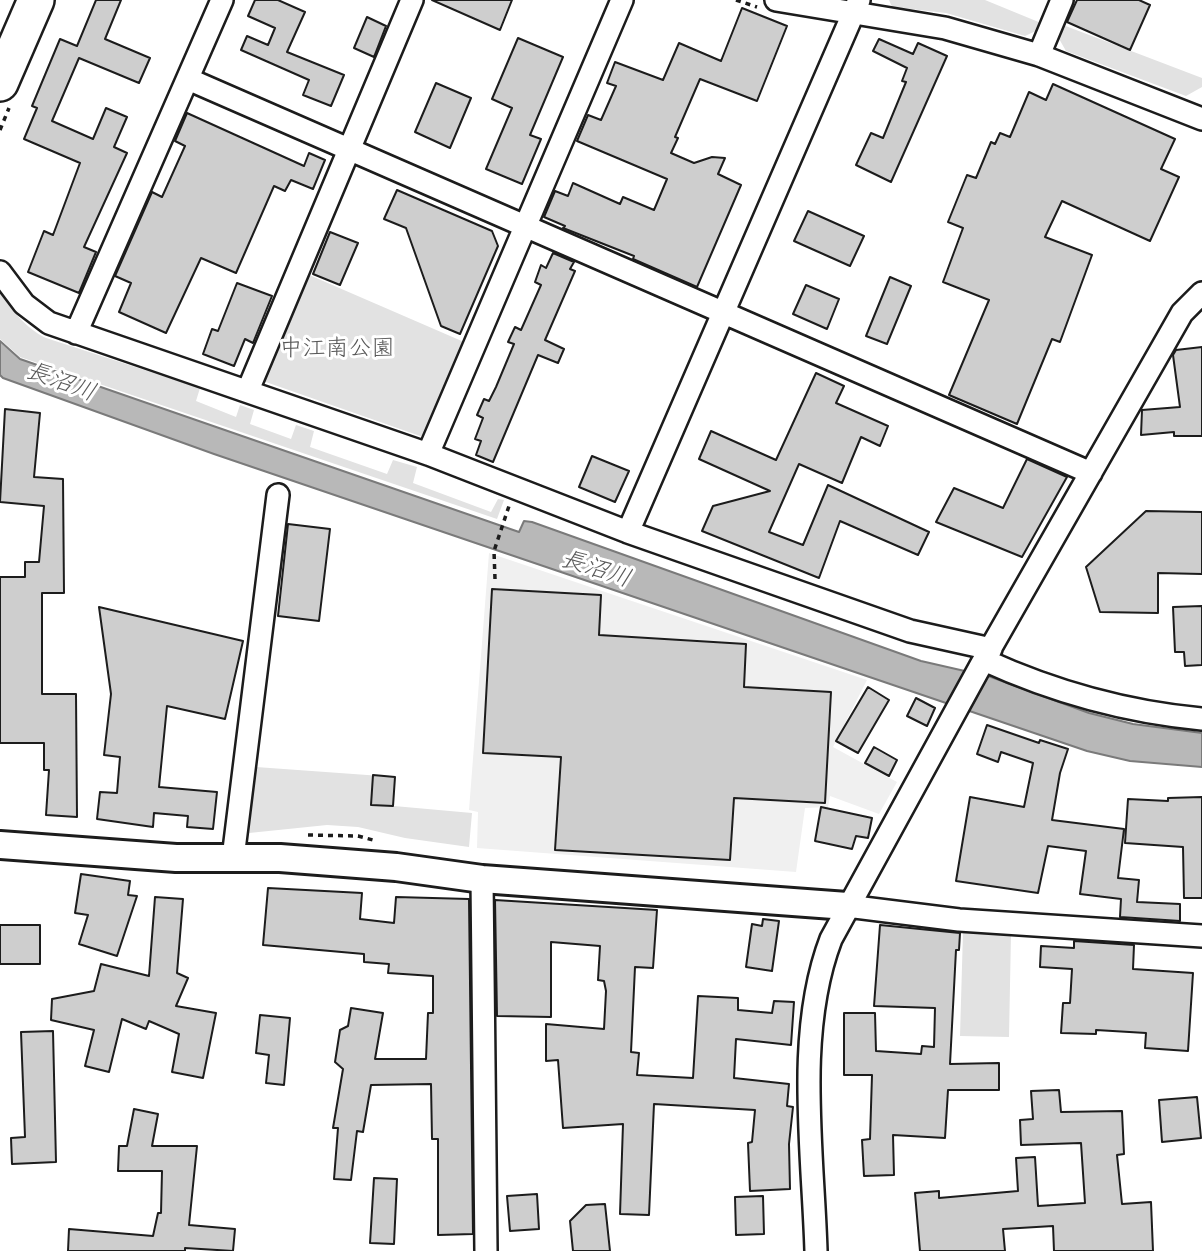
<!DOCTYPE html>
<html>
<head>
<meta charset="utf-8">
<style>
  body { margin:0 }
  canvas { display:block; background:#fff }
</style>
</head>
<body>
<canvas width="1202" height="1251"></canvas>
<script>
const c = document.querySelector('canvas').getContext('2d');
c.lineJoin = 'round';
function fillPath(path, color) { c.fillStyle = color; c.fill(path, 'evenodd'); }
function strokePath(path, color, width, dash) { c.strokeStyle = color; c.lineWidth = width; c.lineCap = dash ? 'butt' : 'round'; c.setLineDash(dash || []); c.stroke(path); }
function label(font, color, halo, rows, align = 'center') {
  c.font = font + ' Delius,"Klee One",sans-serif'; c.lineWidth = 6; c.setLineDash([]); c.textBaseline = 'middle'; c.strokeStyle = halo; c.fillStyle = color; for (const [text, x, y, turn = 0] of rows) {
    c.save(); c.translate(x, y); c.rotate((+turn || 0) * Math.PI / 180); c.textAlign = isNaN(turn) ? turn : align; if (halo) c.strokeText(text, 0, 0); c.fillText(text, 0, 0); c.restore();
  }
}
fillPath(new Path2D(`
  M489,553L867,680L833,747L897,782L879,814L830,796L828,807L805,808L796,872L477,848L478,812L469,810Z`), '#f0f0f0');
fillPath(new Path2D(`
  M889,0H985L1041,23L1038,30L1025,36L946,13L892,7Z
  M1063,25L1202,78V87L1186,96L1066,51L1058,37Z
  M307,274L464,342L423,437L263,381Z
  M0,292C13,311 24,327 46,338L200,388L196,401L236,417L240,405L254,410L250,424L291,439L296,425L314,431L310,447L387,474L393,460L417,467L413,483L491,512L498,499L504,500L497,519L20,357L0,339Z
  M256,767L395,777L394,806L472,813L469,847L405,838L358,827L327,825L249,833Z
  M963,932L1011,933L1009,1037L960,1036Z`), '#e2e2e2');
const water = new Path2D(`
  M0,341L20,359L519,532L524,521L532,522L921,661L991,677L1089,713L1133,724L1202,733V767L1130,761L1087,751L214,454L3,378L0,375Z`);
fillPath(water, '#b8b8b8');
strokePath(water, '#7a7a7a', 2);
const building = new Path2D(`
  M96,0H121L105,39L150,58L139,83L79,58L52,121L93,139L106,108L127,117L114,147L127,153L84,247L96,252L79,293L28,272L44,231L53,235L80,163L24,139L37,108L32,106L60,39L77,46Z
  M255,0H278L305,12L287,52L344,75L331,106L303,95L309,80L241,50L247,36L268,45L275,28L248,16Z
  M432,0H512L500,30Z
  M1077,0H1139L1150,5L1130,50L1067,22Z
  M742,8L787,26L757,101L700,79L675,137L678,138L671,153L694,163L712,157L725,158L718,174L741,185L697,287L633,259L634,256L563,228L565,226L544,217L555,191L568,196L573,183L620,204L623,197L654,210L667,179L577,141L588,115L601,120L616,86L607,83L615,62L663,80L679,43L721,61Z
  M367,17L386,26L374,57L354,48Z
  M518,38L563,57L530,135L541,139L522,184L486,169L512,108L492,99Z
  M879,39L913,54L918,43L947,56L891,182L856,165L871,133L883,138L906,82L902,81L907,68L873,51Z
  M436,83L471,98L450,148L415,132Z
  M1053,84L1175,139L1161,169L1179,177L1150,241L1062,201L1045,237L1092,255L1060,342L1052,339L1017,424L949,395L989,300L943,282L963,228L948,222L967,175L976,178L991,142L995,144L1000,133L1010,137L1029,92L1046,100Z
  M187,113L304,166L309,153L325,160L313,189L291,180L285,191L274,186L236,273L201,258L166,333L119,312L131,283L115,276L152,192L162,197L185,146L175,141Z
  M397,190L492,231L498,246L460,334L441,326L406,228L384,219Z
  M808,211L864,236L850,266L794,241Z
  M330,232L358,243L340,285L313,274Z
  M553,253L574,262L570,269L575,271L545,340L564,349L558,363L538,355L493,462L476,455L481,441L475,439L483,418L477,415L484,399L489,401L496,387L514,344L508,342L515,327L521,330L541,285L535,282L541,265L546,268Z
  M890,277L911,286L887,344L866,336Z
  M237,283L272,296L253,343L245,339L234,366L203,354L212,329L218,331Z
  M806,285L839,299L827,329L793,314Z
  M1202,347V436H1174V432L1141,435L1142,410L1180,407L1173,355L1176,350Z
  M816,373L844,386L836,403L888,426L880,446L861,437L842,483L799,464L769,532L803,545L828,485L929,532L918,555L840,521L819,578L702,531L713,506L770,491L699,459L711,431L776,460Z
  M5,409L40,413L34,477L63,479L64,593H42V694H76L77,817L46,815L49,770H44V743H0V577H25V562H39L44,506L0,502Z
  M592,456L629,471L615,502L579,487Z
  M1027,459L1067,477L1022,557L936,522L954,488L1003,508Z
  M1146,511L1202,512V574L1158,573V613L1100,612L1086,567Z
  M288,524L330,529L319,621L278,616Z
  M492,589L601,595L599,635L746,644L744,687L831,692L825,803L734,798L730,860L555,850L561,757L483,753Z
  M1202,606V665L1185,666L1184,652H1175L1173,607Z
  M99,607L243,641L225,719L167,706L159,787L217,792L213,829L187,827L188,816L154,813L153,827L97,819L100,792L117,793L120,757L104,755L111,694Z
  M868,687L889,700L858,753L836,741Z
  M916,698L935,708L927,726L907,716Z
  M987,725L1039,743L1040,740L1068,749L1060,773L1052,820L1124,829L1118,878L1139,880L1137,902L1180,904V921L1120,917L1121,899L1080,894L1086,851L1048,846L1038,893L956,881L970,797L1024,807L1033,763L1001,752L998,762L977,754Z
  M874,747L897,760L889,776L865,763Z
  M373,775L395,777L393,806L371,805Z
  M1202,797V898H1184L1183,847L1125,843L1128,799L1168,801V798Z
  M821,807L872,818L868,838L856,836L852,849L815,841Z
  M81,874L130,881L128,895L137,896L117,956L79,944L88,915L75,913Z
  M268,888L362,893L360,919L394,923L396,897L469,899L473,1234L438,1235V1139H432L431,1084L371,1085L363,1132L357,1131L351,1180L334,1179L338,1128H333L343,1069L335,1062L340,1030L348,1026L351,1008L383,1013L375,1059H426L428,1013H433V976L388,973L389,964L364,962V954L263,945Z
  M155,897L183,899L177,973L188,978L176,1006L216,1013L203,1078L172,1072L179,1034L149,1021L146,1029L122,1019L109,1072L85,1066L94,1030L51,1020L52,999L94,991L101,964L149,976Z
  M495,900L657,910L653,968L635,967L631,1052L639,1053L637,1075L693,1078L698,996L738,998V1010L772,1013L774,1001L794,1002L791,1045L736,1039L734,1078L789,1084L787,1106L793,1107L789,1144L790,1189L750,1191L748,1143L752,1142L755,1110L654,1104L649,1215L620,1214L623,1124L563,1128L558,1060L546,1061V1024L604,1029L606,991L604,981L598,980L600,946L551,942V1017L497,1016Z
  M763,919L779,921L772,971L746,967L752,924L762,926Z
  M0,925H40V964H0Z
  M880,925L960,933L959,950H956L950,1064L999,1063V1090H948L945,1138L893,1135L894,1175L864,1176L862,1140L870,1139L872,1075H844V1013H875L876,1051L921,1054L922,1046L934,1047L935,1008L874,1006Z
  M1074,941L1134,945L1133,969L1193,973L1188,1051L1145,1048L1146,1033L1096,1030V1034L1061,1033L1063,1003H1070L1072,969L1040,967L1041,946L1074,948Z
  M260,1015L290,1018L284,1085L266,1083L269,1055L256,1053Z
  M53,1031L56,1162L12,1164L11,1138L25,1137L21,1032Z
  M1059,1090L1061,1112L1122,1111L1124,1154L1117,1155L1122,1204L1151,1202L1153,1251H1054L1053,1226L1003,1229L1005,1251H920L915,1193L939,1191V1198L1018,1191L1016,1158L1035,1157L1038,1206L1085,1203L1081,1143L1021,1145L1020,1120L1033,1119L1031,1091Z
  M1197,1097L1201,1138L1162,1142L1159,1100Z
  M134,1109L158,1114L152,1146H197L189,1225L235,1229L233,1251L185,1248V1251H68L69,1229L153,1236L158,1213H161L162,1171H118L119,1146H127Z
  M374,1178L397,1179L394,1244L370,1243Z
  M537,1194L539,1229L510,1231L507,1196Z
  M763,1196L764,1234L736,1235L735,1197Z
  M605,1204L610,1251H573L570,1221L586,1205Z`);
fillPath(building, '#cecece');
strokePath(building, '#1c1c1c', 2);
const minor = new Path2D(`
  M776,0L945,28L1039,55L1202,119
  M1039,55L1062,0
  M188,79L1091,473
  M0,272L24,304L49,323L428,454L628,532L910,631L991,649
  M76,333L222,0
  M248,390L412,0
  M428,454L622,0
  M628,532L859,0
  M984,660C1054,692 1126,712 1202,719
  M233,858L278,495
  M482,879L486,1251
  M847,906L959,920L1202,936
  M816,1251C813,1151 795,1033 831,939L981,665L1182,313L1202,293`);
const tertiary = new Path2D(`
  M0,845L176,858H280L396,867L482,879L847,906`);
const primary = new Path2D(`
  M0,83L36,0`);
strokePath(minor, '#1c1c1c', 26);
strokePath(tertiary, '#1c1c1c', 32);
strokePath(primary, '#1c1c1c', 40);
strokePath(new Path2D(`
  M736,0L757,7
  M0,130L9,108
  M495,579L494,551L509,506
  M308,835L358,836L373,840`), '#1c1c1c', 3.5, [5, 5]);
strokePath(minor, '#fff', 21);
strokePath(tertiary, '#fff', 26);
strokePath(primary, '#fff', 35);
label('23px', '#575757', '#fff', [
  ["中江南公園",337,348]
]);
label('italic 24px', '#5a5a5a', '#fff', [
  ["長沼川",61,382,20],
  ["長沼川",596,569,18]
]);
</script>
</body>
</html>
